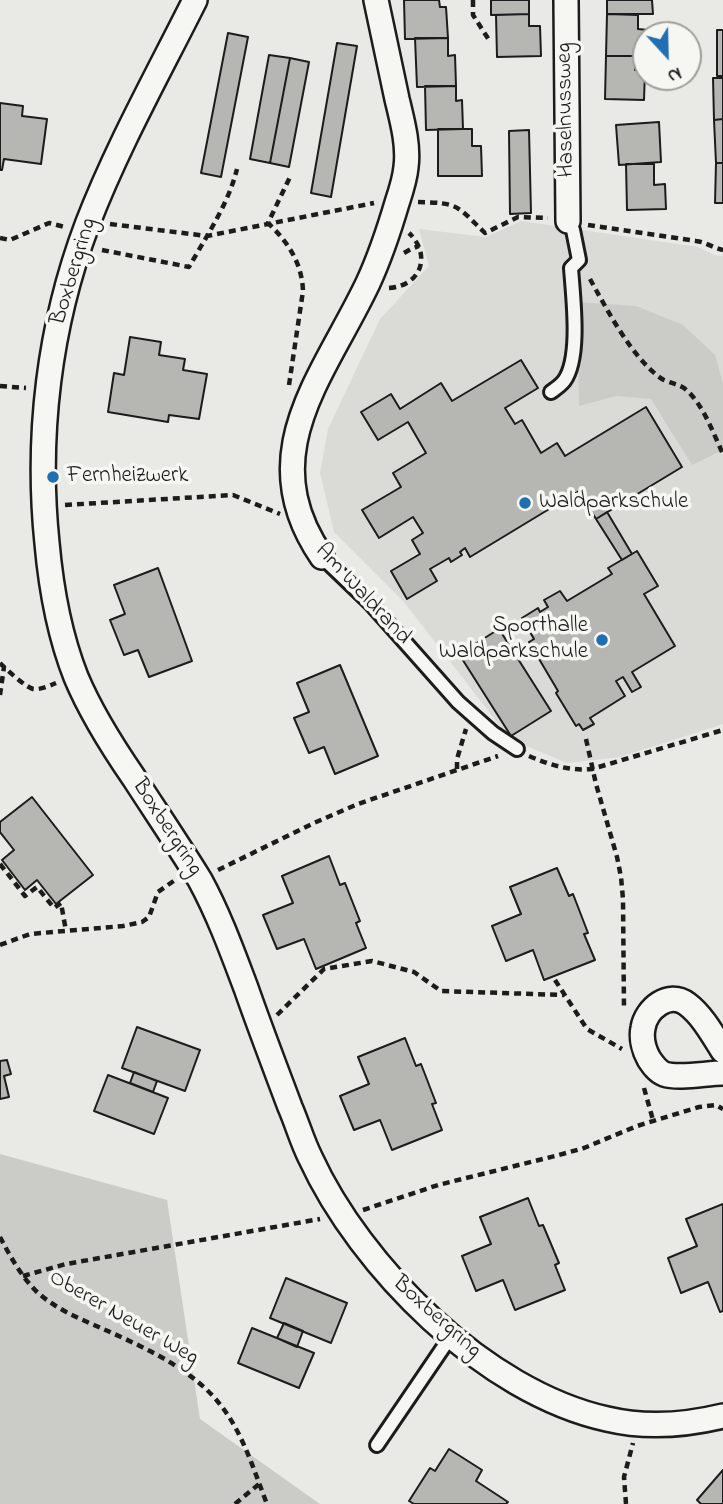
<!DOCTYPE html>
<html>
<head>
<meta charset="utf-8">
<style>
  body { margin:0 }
  #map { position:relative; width:723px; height:1504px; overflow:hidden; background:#e9e9e5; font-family:"Indie Flower",sans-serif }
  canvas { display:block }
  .north { position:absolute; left:632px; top:21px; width:70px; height:70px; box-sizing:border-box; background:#f6f6f2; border:2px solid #9f9f9c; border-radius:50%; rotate:158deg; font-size:19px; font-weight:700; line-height:28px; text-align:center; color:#1c1c1c }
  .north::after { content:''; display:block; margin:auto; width:24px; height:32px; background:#1f6fb2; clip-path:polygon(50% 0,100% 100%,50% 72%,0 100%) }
</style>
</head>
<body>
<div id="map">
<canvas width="723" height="1504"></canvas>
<div class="north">N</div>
</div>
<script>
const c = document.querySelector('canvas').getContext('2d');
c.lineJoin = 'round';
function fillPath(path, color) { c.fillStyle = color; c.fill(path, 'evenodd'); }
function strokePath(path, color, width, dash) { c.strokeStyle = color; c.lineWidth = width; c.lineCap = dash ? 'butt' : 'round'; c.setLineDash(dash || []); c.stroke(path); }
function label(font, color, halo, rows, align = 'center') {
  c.font = font + ' "Indie Flower",sans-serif'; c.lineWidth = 7; c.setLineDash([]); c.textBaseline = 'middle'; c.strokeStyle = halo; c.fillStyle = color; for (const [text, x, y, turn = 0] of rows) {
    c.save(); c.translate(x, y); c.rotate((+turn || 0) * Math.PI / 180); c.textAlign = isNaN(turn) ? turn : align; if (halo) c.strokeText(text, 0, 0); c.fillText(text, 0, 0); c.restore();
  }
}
fillPath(new Path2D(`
  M521,221L698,247L714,255L723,256V724L620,757L567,763L510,739L404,602L334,532L320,473L328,429L380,319L429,266L419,229L486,237Z`), '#dadad6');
fillPath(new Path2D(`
  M577,302L636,306L683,325L715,355L723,383V450L692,465L651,399L616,396L579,406Z
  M0,1154L167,1200L200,1419L320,1504H0Z`), '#cbcbc7');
const building = new Path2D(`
  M404,0H439L440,7H446L448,38L405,39Z
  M491,0H529V14L491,15Z
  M607,0H652L653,14H607Z
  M529,14V26H540L541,56L497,57L496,15Z
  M607,14L638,15V29L648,30V35H646V56H606Z
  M717,30H723V76H717Z
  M228,33L248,37L221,177L201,173Z
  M415,38H448V56L455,55L456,86L417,87Z
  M337,43L357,46L331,197L311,193Z
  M269,55L290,58L270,163L250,159Z
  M606,56H636L635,70H645L644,100L605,99Z
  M290,58L309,62L289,167L270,163Z
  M713,78H723V119L714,120Z
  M425,86H456V101L462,100L463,129L426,130Z
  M0,103L23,106L22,116L47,119L41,164L4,159L2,170H0Z
  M723,119V163H716L714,120Z
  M659,122L661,162L619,165L616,125Z
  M438,129H472V146H481L482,176H438Z
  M529,130L531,213L510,214L509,131Z
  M716,163H723V203H715Z
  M626,164H654V185L665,184L666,209L627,210Z
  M130,337L161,342L159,355L185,359L183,370L207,374L199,419L169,415L168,422L108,412L114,373L124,375Z
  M521,360L538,388L505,408L515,424L522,420L541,453L557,443L565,456L646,407L682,467L596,519L579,491L470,557L465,548L460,552L462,555L451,562L449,558L430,569L437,581L407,599L391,571L420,554L412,540L423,533L413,517L379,538L362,510L401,487L393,473L426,453L408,422L378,440L361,412L391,394L400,409L441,383L452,401Z
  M607,512L632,554L622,560L596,519Z
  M637,551L658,586L644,594L675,646L632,672L641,687L632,692L623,677L616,681L625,696L590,718L594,724L583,730L579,724L576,726L556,693L558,691L529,642L534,639L522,618L538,608L540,612L548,607L544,600L560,591L567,601L612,574L608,568Z
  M158,568L192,661L149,677L138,650L124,655L110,620L125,614L114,585Z
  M499,629L551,711L511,736L459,654Z
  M340,665L378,756L335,774L324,747L309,753L294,718L309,712L297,683Z
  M32,797L93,875L56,904L37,880L25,890L2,860L14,850L0,832V822Z
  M329,856L340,885L345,883L360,921L356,923L366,948L316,969L304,939L277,949L263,915L293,903L282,876Z
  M557,868L569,896L573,894L588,933L584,934L595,960L544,980L533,950L506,961L492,926L521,914L510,887Z
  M137,1027L200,1050L185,1091L122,1068Z
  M405,1038L416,1066L421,1064L436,1103L432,1104L442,1130L392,1150L380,1120L354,1130L340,1096L369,1084L358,1057Z
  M7,1060L11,1074L4,1076L9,1097L0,1099V1061Z
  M134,1072L157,1081L153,1092L130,1083Z
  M108,1075L168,1098L154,1134L94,1111Z
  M528,1198L539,1226L543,1225L559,1263L555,1265L565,1290L515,1310L503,1280L476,1291L462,1256L491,1244L480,1217Z
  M723,1204V1311L720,1312L708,1282L681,1293L668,1258L697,1246L686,1219Z
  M286,1278L347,1303L331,1343L270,1318Z
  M284,1323L303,1331L297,1347L277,1338Z
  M252,1328L314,1353L299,1388L238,1363Z
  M449,1449L482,1470L476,1481L508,1502L506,1504H414L409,1501L430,1468L435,1471Z
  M723,1470V1504H701L697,1500Z`);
fillPath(building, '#b6b6b3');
strokePath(building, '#1c1c1c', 2);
const service = new Path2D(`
  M551,392C555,389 560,386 564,381C581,358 573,297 571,268L579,260L573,230L568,221
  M322,557L371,604L458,702L493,733L517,749
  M377,1445L451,1336`);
const minor = new Path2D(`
  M195,0C158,74 117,147 87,225C49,326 36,436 47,543C51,588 59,634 76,677C91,713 112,746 134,778C156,812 179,846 200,880C219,915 232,951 246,988C260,1028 275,1067 290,1107C297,1123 302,1141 310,1157C361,1268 485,1392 607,1419C645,1428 686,1425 723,1416
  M566,0L568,221
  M322,557C251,454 324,376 368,283C380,257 389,230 397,203C401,191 405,179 406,167C409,145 402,120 397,99C390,66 383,33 376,0
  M723,1051C713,1035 702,1015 687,1004C669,990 646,1009 643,1028C641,1038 644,1050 649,1059C653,1065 657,1071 664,1074C679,1079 707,1073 723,1073`);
strokePath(service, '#1c1c1c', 18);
strokePath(minor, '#1c1c1c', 28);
strokePath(new Path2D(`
  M473,0V15L489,40
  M418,202C459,203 456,205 485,233L518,217L548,218
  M110,224L207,236L374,203
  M588,225L696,241C706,242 713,248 723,250
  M0,238L10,240L49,223L65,227
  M102,250L189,267C207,235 228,205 237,169
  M404,253L411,249L419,246
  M590,279C605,306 625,344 647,366C652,371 658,377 664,380C671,383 677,384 684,388C703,403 713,433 723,454
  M389,288C421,286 432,255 409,233
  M289,385L303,291C302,263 288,242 268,223L290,177
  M0,386L26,388
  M65,505L233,495L280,514
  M0,663C7,670 24,686 33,689C40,690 49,686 56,683
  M0,695L4,667
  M586,739L596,784L617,857L621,877L623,899L624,1010
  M529,756C550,765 569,771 592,769L723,730
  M457,769V759L466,729
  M0,864L25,896L37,887L54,908L61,903L66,931
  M218,870L314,823L358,804L498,756
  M0,945L30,934L123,926L142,922L149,917L158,892L175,880
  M555,980L587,1029L622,1049
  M277,1015L324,969L372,961L414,972L441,991L564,995
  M644,1088L653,1120
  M363,1210L438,1185L559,1155L584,1148L637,1126L699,1107L716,1105L723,1109
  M0,1237C10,1256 21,1276 36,1291C54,1308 78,1318 101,1328C139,1345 182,1364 211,1394C241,1425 252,1466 267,1504
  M23,1276L66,1264L320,1219
  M235,1504L259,1484
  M626,1504L624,1477L633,1443`), '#1c1c1c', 4.5, [7, 5]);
strokePath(service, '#f6f6f2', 12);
strokePath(minor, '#f6f6f2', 23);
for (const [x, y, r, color] of [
  [53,477,7,"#1f6fb2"],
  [525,503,7,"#1f6fb2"],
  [602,640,7,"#1f6fb2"]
]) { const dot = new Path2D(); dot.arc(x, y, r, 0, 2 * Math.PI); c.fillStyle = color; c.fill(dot); strokePath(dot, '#f6f6f2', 2.5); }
label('23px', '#1c1c1c', '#f6f6f2', [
  ["Haselnussweg",567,110,-91],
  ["Boxbergring",75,272,-73],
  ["Am Waldrand",362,595,47],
  ["Boxbergring",166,828,57],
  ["Boxbergring",436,1318,42],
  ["Oberer Neuer Weg",123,1319,30]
]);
label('23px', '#1c1c1c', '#f6f6f2', [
  ["Fernheizwerk",67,477],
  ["Waldparkschule",539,503],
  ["Sporthalle",588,627,"right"],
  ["Waldparkschule",588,653,"right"]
], 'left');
</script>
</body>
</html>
